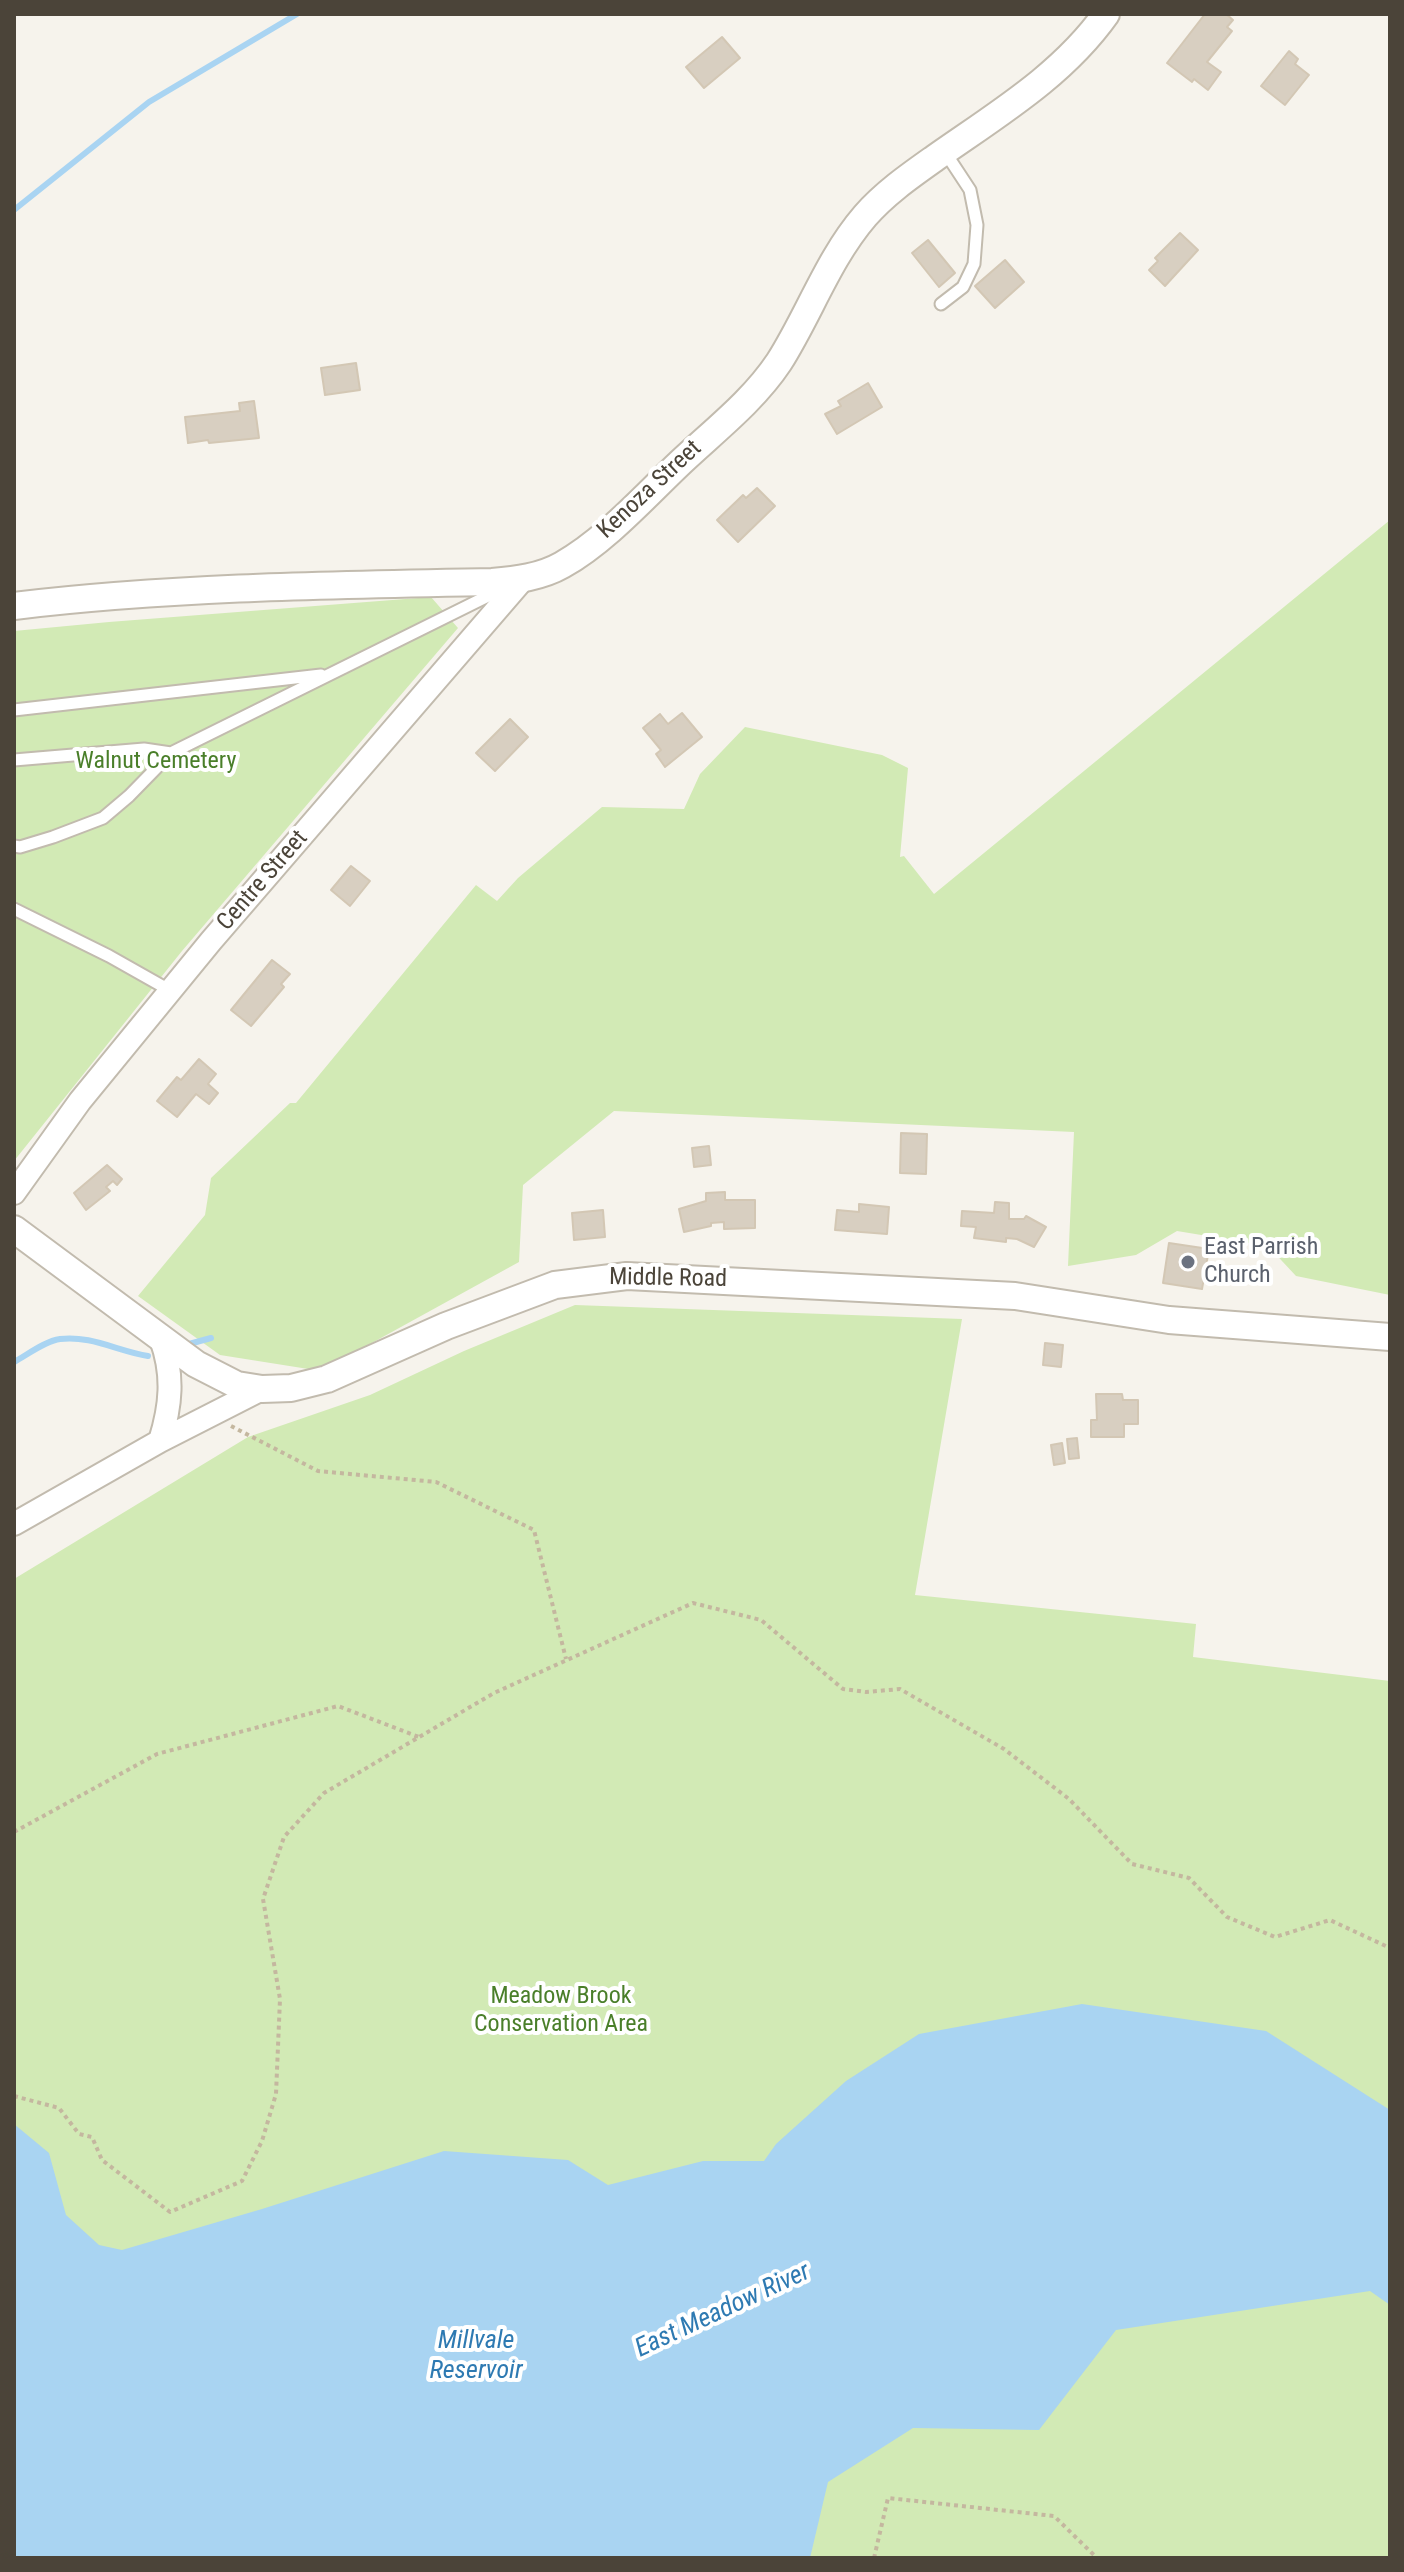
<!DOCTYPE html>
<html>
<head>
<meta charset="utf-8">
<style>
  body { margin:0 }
  #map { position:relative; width:1404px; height:2572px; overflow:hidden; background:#f6f3ec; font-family:"Roboto Condensed",sans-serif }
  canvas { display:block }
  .frame { position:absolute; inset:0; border:16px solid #4b4439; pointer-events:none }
</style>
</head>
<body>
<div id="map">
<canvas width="1404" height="2572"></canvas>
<div class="frame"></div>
</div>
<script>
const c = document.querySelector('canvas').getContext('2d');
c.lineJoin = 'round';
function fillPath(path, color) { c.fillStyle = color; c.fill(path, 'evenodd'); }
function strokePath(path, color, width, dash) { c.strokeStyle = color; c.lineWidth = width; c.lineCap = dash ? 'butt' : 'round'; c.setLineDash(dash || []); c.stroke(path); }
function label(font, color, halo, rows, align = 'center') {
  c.font = font + ' "Roboto Condensed",sans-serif'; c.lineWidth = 8; c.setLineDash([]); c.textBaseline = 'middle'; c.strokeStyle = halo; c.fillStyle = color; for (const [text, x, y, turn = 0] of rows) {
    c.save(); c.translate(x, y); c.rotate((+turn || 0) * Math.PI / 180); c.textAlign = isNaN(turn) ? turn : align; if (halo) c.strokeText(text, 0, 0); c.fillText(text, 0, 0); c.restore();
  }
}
fillPath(new Path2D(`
  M1390,520V1295L1296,1276L1268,1246L1177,1231L1136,1255L1068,1266L1074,1132L614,1111L523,1185L519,1262L321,1371L220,1355L138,1296L205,1215L211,1178L290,1103H296L476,885L497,901L518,878L602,807L684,809L700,774L745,727L882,755L908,768L900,857L904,856L934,894Z
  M431,597L458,628L182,951L14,1161V631L109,622Z
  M575,1305L962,1319L915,1595L1196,1624L1193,1657L1390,1681V2558H14V1579L248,1437L370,1395L464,1351Z`), '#d2eab5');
fillPath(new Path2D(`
  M1082,2004L1266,2031L1390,2110V2305L1370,2291L1116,2330L1039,2430L913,2428L828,2482L810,2558H14V2124L49,2153L66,2215L99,2245L122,2250L262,2209L444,2151L568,2160L608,2185L703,2161H764L776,2144L846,2081L919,2034Z`), '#a9d4f2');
strokePath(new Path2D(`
  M14,210L149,102L297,14
  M189,1344L211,1338
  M14,1362C27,1355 45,1341 60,1339C90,1335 118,1351 148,1356`), '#a9d4f2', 6);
const building = new Path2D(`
  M1205,14H1226L1233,20L1227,27L1232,31L1207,62L1221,72L1208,90L1194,79L1192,82L1167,63Z
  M722,37L740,58L704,88L686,67Z
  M1289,51L1298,59L1295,64L1309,75L1285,105L1261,86Z
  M1180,233L1198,250L1165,286L1149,270L1158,261L1155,258Z
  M928,240L955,273L939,287L912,253Z
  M1005,260L1024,282L995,308L975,286Z
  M356,363L360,390L325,395L321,368Z
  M868,383L882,407L837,434L825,414L841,406L838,401Z
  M254,401L259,438L209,443L208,440L188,443L185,417L240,411L239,403Z
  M757,488L775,506L738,542L717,520L743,495L746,498Z
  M682,713L702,737L665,767L656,754L661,750L643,728L660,714L668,724Z
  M510,719L528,737L495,771L476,753Z
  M351,866L370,881L350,906L331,890Z
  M272,960L290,974L281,984L284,987L251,1026L231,1010Z
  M199,1059L216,1074L208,1084L218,1093L209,1104L196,1094L177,1117L157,1101L177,1077L181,1080Z
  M901,1133L927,1134L926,1174L900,1173Z
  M709,1146L711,1165L694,1167L692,1148Z
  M107,1165L122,1179L117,1185L113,1181L106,1187L110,1191L86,1210L74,1193Z
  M725,1192V1200H755V1228L724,1229V1222L711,1223V1226L684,1232L679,1209L706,1201V1193Z
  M995,1202L1009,1203V1219H1024L1026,1216L1046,1227L1034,1247L1017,1239L1006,1238V1242L974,1238L976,1227L961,1226L962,1211L994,1213Z
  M859,1204L889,1207L887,1234L835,1230L837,1210L859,1212Z
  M603,1210L605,1237L574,1240L572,1213Z
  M1169,1243L1209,1249L1202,1289L1163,1283Z
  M1045,1343L1063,1345L1061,1367L1043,1365Z
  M1096,1394H1122L1123,1400H1138V1424H1124V1437H1091V1420H1097Z
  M1077,1438L1079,1458L1069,1459L1067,1439Z
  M1062,1443L1065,1463L1054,1465L1051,1445Z`);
fillPath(building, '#d8cfc1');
strokePath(building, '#d3c7b4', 2);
const service = new Path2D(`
  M941,304L963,287L974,264L977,225L970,190L945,152
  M14,710L321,675
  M14,760L144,749L171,753
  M14,846L20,847L53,837L103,818L129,796L171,753L502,589
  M14,909L109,956L171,991`);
const minor = new Path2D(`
  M14,1193L80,1101L211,941L524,578
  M160,1441C171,1406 174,1375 161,1339
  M14,1524L160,1441L262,1389`);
const tertiary = new Path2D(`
  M14,606C172,587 333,585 492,582C516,580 541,577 562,565C605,541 645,496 681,462C715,430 753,401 779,362C809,315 828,259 865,216C885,193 911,175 935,158C996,115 1062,76 1106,14
  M14,1229L196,1364L237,1385L262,1389L291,1388L327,1379L446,1326L555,1285L627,1276L1015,1296L1169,1320L1390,1337`);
strokePath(service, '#c2bbae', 15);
strokePath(minor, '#c2bbae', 26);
strokePath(tertiary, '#c2bbae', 30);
strokePath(new Path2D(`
  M231,1426L318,1471L436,1482L534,1530L566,1659
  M14,1832L157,1754L338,1706L419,1737
  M14,2096L59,2108L79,2134L92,2137L102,2160L170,2212L242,2181L262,2141L276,2094L280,1999L263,1899L284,1837L324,1793L494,1693L693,1603L761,1620L843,1689L866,1692L900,1689L1004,1749L1069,1799L1132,1864L1189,1878L1227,1917L1275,1937L1330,1920L1390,1948
  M874,2558L888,2498L1054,2516L1097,2558`), '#c4b79f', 4, [4, 4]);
strokePath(service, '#fff', 11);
strokePath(minor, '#fff', 22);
strokePath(tertiary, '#fff', 26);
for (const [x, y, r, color] of [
  [1188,1262,8,"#6b7280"]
]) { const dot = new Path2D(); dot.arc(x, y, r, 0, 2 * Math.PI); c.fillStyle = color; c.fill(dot); strokePath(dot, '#fff', 3); }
label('24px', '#4b4439', '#fff', [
  ["Kenoza Street",650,490,-43],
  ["Centre Street",263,881,-49],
  ["Middle Road",668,1279,1]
]);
label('24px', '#4a7f2a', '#fff', [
  ["Walnut Cemetery",156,762],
  ["Meadow Brook",561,1997],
  ["Conservation Area",561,2025]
]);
label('24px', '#5b616d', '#fff', [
  ["East Parrish",1204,1248],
  ["Church",1204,1276]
], 'left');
label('italic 26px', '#2e7ab2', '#fff', [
  ["East Meadow River",723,2311,-25],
  ["Millvale",476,2341],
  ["Reservoir",476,2371]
]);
</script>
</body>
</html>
